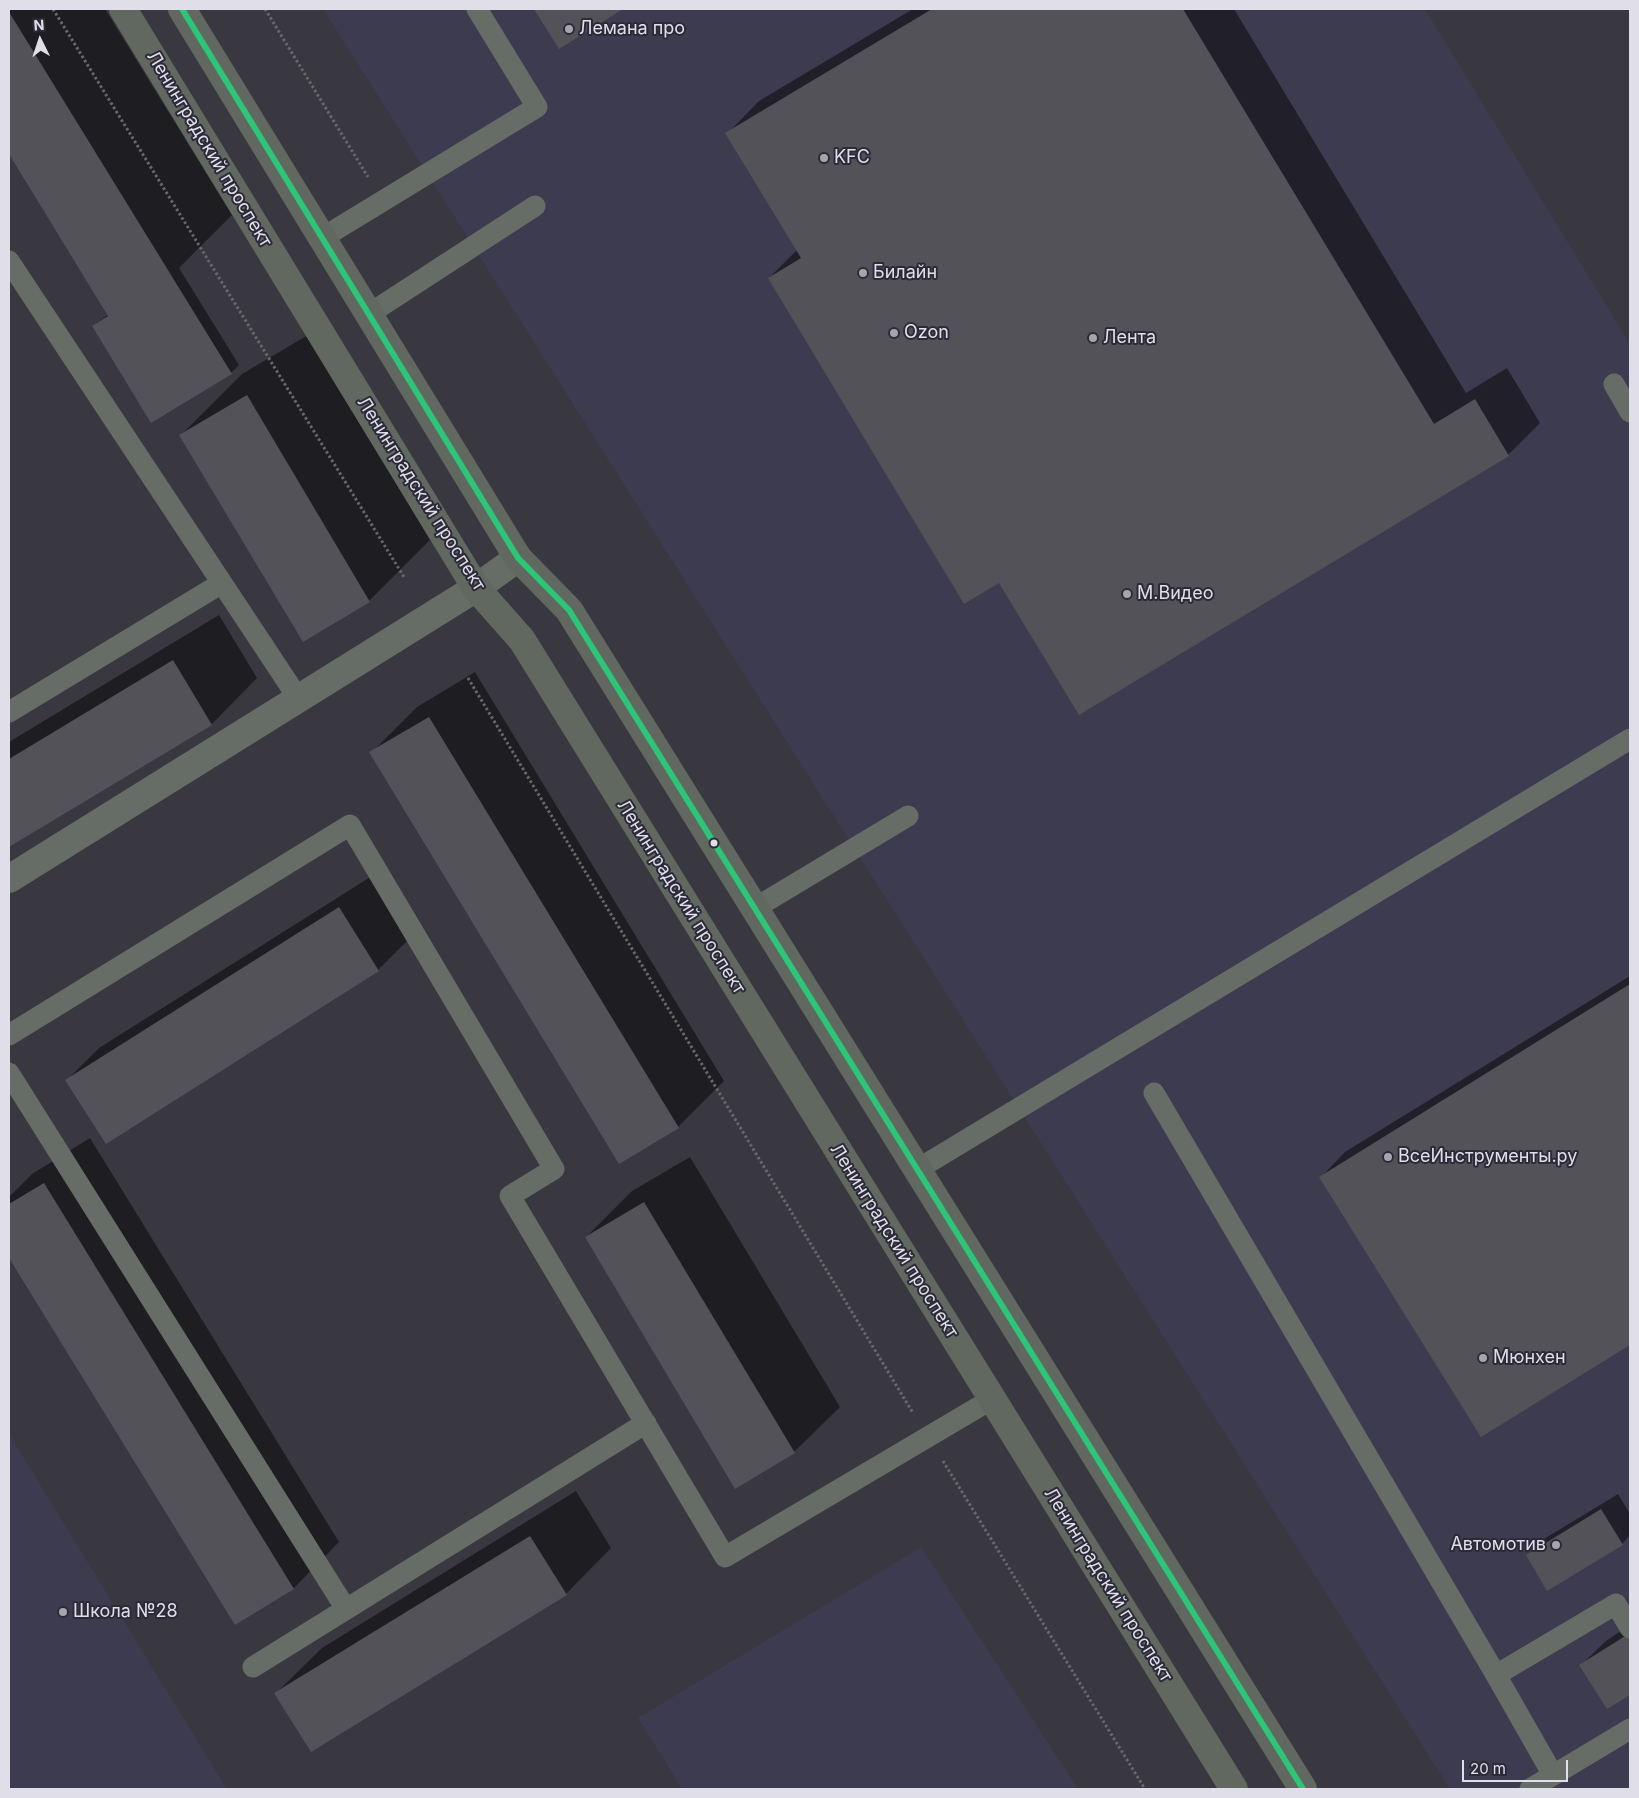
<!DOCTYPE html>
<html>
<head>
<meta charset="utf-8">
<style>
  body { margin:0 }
  #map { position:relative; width:1639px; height:1798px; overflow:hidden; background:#393840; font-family:Inter,sans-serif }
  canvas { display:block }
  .frame { position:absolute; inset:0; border:10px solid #e0dfe9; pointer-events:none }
  .north { position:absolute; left:15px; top:15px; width:50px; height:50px; -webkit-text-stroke:4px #2c2a39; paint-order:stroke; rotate:356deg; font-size:14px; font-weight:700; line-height:20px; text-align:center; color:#e0dfe9 }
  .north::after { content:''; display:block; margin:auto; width:18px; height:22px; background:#e0dfe9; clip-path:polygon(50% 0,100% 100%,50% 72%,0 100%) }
  .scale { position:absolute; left:1462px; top:1760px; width:106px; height:22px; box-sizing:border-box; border:2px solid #e0dfe9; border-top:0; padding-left:6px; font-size:15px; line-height:18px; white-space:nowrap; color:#e0dfe9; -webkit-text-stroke:4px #2c2a39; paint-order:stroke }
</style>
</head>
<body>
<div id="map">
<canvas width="1639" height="1798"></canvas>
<div class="frame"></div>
<div class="north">N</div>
<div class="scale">20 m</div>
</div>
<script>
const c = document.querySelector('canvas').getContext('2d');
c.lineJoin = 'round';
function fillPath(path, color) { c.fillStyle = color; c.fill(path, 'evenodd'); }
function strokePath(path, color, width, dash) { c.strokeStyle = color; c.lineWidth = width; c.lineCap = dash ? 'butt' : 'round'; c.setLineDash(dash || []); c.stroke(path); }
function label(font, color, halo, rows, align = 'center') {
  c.font = font + ' Inter,sans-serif'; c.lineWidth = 4; c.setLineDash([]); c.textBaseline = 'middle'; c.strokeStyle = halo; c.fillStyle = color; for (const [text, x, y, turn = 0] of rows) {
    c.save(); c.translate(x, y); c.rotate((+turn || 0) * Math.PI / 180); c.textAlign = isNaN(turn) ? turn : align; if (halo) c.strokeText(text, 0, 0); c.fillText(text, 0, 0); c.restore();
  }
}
fillPath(new Path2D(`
  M323,9H1425L1630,344V1789H1450Z
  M9,1434L227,1789H9Z
  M921,1547L1078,1789H682L638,1718Z`), '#3d3b4f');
fillPath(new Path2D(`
  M9,9H105L232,215L179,268L239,365L231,373L93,326L109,314L9,152Z
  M535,9H621L559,47Z
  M913,9H1234L1466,393L1507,368L1540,423L1508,455L999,581L769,278L797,250L727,134L759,101Z
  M308,335L430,540L369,601L181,435L242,374Z
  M219,615L257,678L212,724L9,845V742Z
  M475,672L724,1081L678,1127L371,753L417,707Z
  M372,876L411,937L378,970L106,1142L67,1080L99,1048Z
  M1630,976V1343L1481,1435L1321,1177L1345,1152Z
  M90,1138L339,1542L294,1588L236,1623L9,1256V1197L32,1174Z
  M690,1157L840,1407L794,1452L586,1237L632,1191Z
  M576,1491L611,1548L566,1594L276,1693L322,1648Z
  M1618,1494L1630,1514V1535L1622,1544L1527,1556L1544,1539Z
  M1630,1625V1693L1608,1707L1581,1665L1606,1641Z`), '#0007');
fillPath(new Path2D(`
  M534,9H623L559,49Z
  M932,9H1183L1434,424L1475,399L1509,456L1079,715L999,583L964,604L768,278L801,258L725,133Z
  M9,12L232,374L151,423L92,326L108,316L9,154Z
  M247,395L370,602L303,642L179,435Z
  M173,660L212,725L9,847V759Z
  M429,717L679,1128L619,1164L369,752Z
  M339,907L379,971L106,1144L65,1080Z
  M1630,984V1345L1481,1437L1319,1177Z
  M44,1183L294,1589L235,1625L9,1258V1204Z
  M644,1202L795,1453L735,1489L585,1237Z
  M1601,1509L1623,1545L1547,1591L1526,1555Z
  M530,1536L567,1595L311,1752L274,1693Z
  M1630,1633V1695L1607,1709L1579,1665Z`), '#535259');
strokePath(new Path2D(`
  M53,9L404,577
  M265,9L368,177
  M468,678L913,1413
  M943,1461L1145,1789`), '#666967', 3, [2.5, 2.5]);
strokePath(new Path2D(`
  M322,238L537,107L477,9
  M9,261L298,698
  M369,314L535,206
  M1614,384L1630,412
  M9,712L222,583
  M755,908L908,816
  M9,1035L350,825L554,1169L510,1196L725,1557L992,1399
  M9,1073L346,1609
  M1154,1093L1496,1675L1553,1775
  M918,1169L1630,739
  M253,1667L646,1423
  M1496,1675L1616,1604L1630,1628
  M1530,1789L1630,1729`), '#666c66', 21);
strokePath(new Path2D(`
  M9,879L476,588L518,558`), '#666c66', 28);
strokePath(new Path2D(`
  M123,9L476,588L522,640L1234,1789
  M182,9L518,558L569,610L1303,1789`), '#60685f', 28);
strokePath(new Path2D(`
  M182,9L518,558L569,610L1303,1789`), '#2dc577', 6);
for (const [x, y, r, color] of [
  [569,29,5,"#a6a5ae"],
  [824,158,5,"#a6a5ae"],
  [863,273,5,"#a6a5ae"],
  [894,333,5,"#a6a5ae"],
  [1093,338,5,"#a6a5ae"],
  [1127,594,5,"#a6a5ae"],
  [714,843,4.5,"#e0dfe9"],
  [1388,1157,5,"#a6a5ae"],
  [1483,1358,5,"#a6a5ae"],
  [1556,1545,5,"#a6a5ae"],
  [63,1612,5,"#a6a5ae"]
]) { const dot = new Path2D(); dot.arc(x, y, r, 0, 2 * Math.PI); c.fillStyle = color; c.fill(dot); strokePath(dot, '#2c2a39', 2); }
label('18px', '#e0dfe9', '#2c2a39', [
  ["Лемана про",579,29],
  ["KFC",834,158],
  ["Билайн",873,273],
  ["Ozon",904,333],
  ["Лента",1103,338],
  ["М.Видео",1137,594],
  ["ВсеИнструменты.ру",1398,1157],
  ["Мюнхен",1493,1358],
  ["Автомотив",1546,1545,"right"],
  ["Школа №28",73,1612]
], 'left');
label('18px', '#e0dfe9', '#2c2a39', [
  ["Ленинградский проспект",209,149,59],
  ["Ленинградский проспект",421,494,58],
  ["Ленинградский проспект",681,897,58],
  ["Ленинградский проспект",894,1241,58],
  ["Ленинградский проспект",1108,1585,58]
]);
</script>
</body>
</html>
